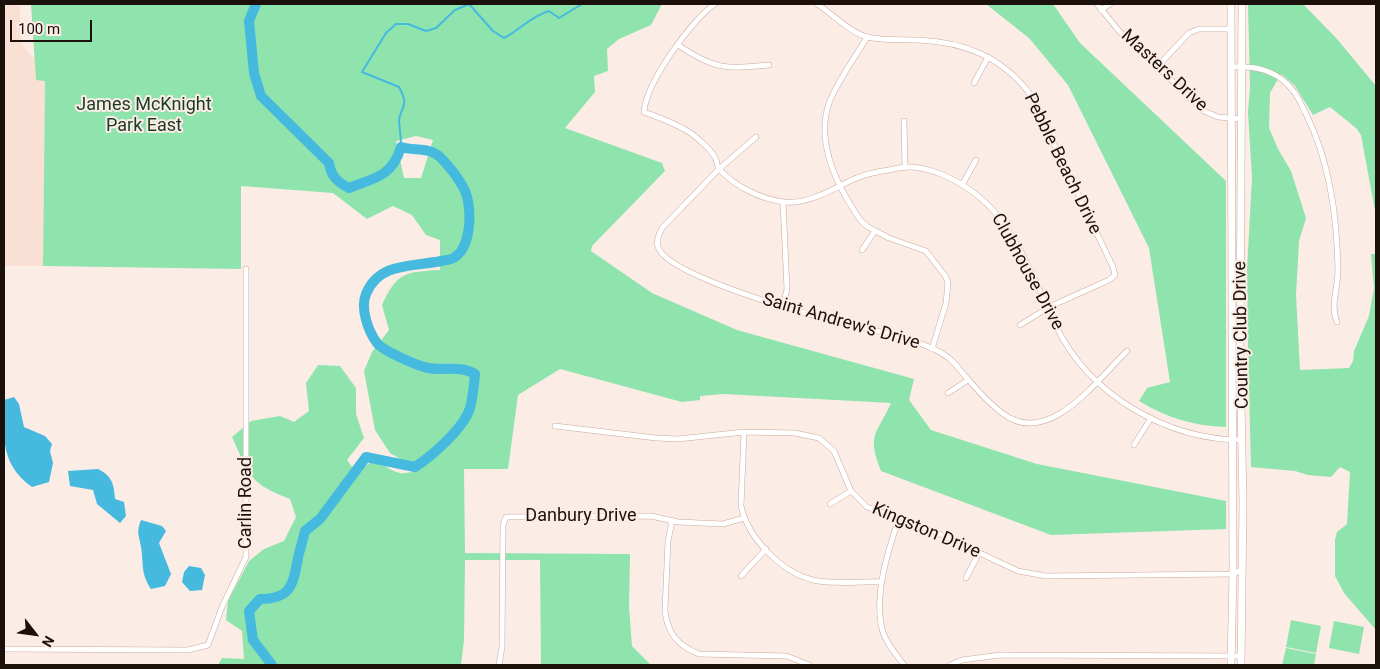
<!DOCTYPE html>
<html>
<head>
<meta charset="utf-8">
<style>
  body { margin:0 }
  #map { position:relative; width:1380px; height:669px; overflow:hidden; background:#fbece6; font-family:Roboto,sans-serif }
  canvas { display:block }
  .frame { position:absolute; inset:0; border:5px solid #1c100b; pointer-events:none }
  .north { position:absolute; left:10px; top:609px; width:50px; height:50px; -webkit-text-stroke:4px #fbece6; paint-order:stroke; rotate:120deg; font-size:14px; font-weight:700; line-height:20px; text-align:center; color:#1c100b }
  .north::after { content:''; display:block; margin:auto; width:18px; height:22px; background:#1c100b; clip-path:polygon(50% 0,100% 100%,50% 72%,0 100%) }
  .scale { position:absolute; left:10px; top:20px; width:82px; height:22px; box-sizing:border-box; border:2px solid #1c100b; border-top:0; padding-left:6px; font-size:15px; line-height:18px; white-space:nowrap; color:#1c100b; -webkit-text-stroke:4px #fbece6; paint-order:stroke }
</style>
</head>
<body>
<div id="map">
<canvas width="1380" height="669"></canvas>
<div class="frame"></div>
<div class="north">N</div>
<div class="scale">100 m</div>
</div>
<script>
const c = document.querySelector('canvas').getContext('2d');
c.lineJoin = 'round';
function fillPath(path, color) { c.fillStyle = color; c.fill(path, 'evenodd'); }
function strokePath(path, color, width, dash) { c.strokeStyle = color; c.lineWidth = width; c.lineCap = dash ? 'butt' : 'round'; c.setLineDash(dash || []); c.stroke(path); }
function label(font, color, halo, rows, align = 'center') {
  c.font = font + ' Roboto,sans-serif'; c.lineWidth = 4; c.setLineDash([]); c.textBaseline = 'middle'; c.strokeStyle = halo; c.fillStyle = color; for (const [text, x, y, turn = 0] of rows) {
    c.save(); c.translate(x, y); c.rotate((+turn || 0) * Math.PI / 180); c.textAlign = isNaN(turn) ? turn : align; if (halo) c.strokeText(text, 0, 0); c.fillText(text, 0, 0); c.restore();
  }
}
fillPath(new Path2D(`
  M4,4H20L21,42L36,62V80H45L43,266H4Z`), '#fadfd5');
fillPath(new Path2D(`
  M31,4H662L651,25L619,39L607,49L608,71L594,76L595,92L565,128L662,163L665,171L592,246L591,251L652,293L737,330L914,379L909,400L931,430L1037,464L1226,501V529L1051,535L881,471C866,433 877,435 891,403L724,394L700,396V400L682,402L560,369L518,395L508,469H464L465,553L630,554L629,607L632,646L651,665H541L540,560H465L464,640L461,665H218L222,658L244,659L242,631L226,620L228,601L249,561L264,549L284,541L296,517L290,499C249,483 250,476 232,437L251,421L280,416L294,422L309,411L306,383L318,365L340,366L356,388V414L364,438L347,460L357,474C380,449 379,468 400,473C403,474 409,472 412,472L409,464L390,453L375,430L364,371L372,352L389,330L382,305C397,272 405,272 440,270V240L426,235L412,215L393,206L367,219L333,193L241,186V269L43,266L45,81L36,80ZM416,136L433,140L421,178H404L396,141Z
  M982,4H1053L1080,43L1226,181V427C1194,426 1167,418 1139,401L1147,388L1170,382L1149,248L1068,85L1029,38L986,4Z
  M1248,4H1303L1337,39L1376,86V216L1361,135L1356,128L1330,107L1313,115L1295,86L1281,74L1270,93L1269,128L1278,149L1291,171L1306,218L1299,241L1296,295L1300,370L1349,368L1353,361L1354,351L1369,316L1374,288L1371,254H1376V630L1344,593L1335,576V540L1337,532L1347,524L1350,472L1340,467L1331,477L1308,475L1295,471L1251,467L1248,349L1247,270L1252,178L1248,112L1250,88Z
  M1291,620L1321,626L1316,653L1286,647Z
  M1334,621L1364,627L1359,654L1329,648Z
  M1286,648L1316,654L1314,665H1282Z`), '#8fe3ad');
fillPath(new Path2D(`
  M14,397L19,404L24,427L45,436L52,444L50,451L53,463L49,482L32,487C0,464 4,438 4,400Z
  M98,469C112,476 114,484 115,499L124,502L126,516L120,523L97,504L93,490L70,486L68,471Z
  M141,520L162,526L166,531L159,543L171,574L165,586L151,589C140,572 144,564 141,547C139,534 136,533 141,520Z
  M189,566L201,568L205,575L202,590L190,591L182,582L184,572Z`), '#45bade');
strokePath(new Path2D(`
  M401,147C401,138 400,130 399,122C399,106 411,109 399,87L362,72L386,33L396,24H408L426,31L436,28L455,10L469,4L493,31L504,38C520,30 531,16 549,11L559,18L582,4`), '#45bade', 2);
strokePath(new Path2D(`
  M256,4L249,21L254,73L261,96L329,163C331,176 337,182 349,188C374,178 392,177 401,147C414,151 430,147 440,157C448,165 458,178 463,187C473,203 472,246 455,257C452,260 445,260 441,261C412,267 379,262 366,294C360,308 368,331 377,343C383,351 418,366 428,368C445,371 460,365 475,374C474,385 473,397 470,408C464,428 432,456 415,467L366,457L320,519L305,531C303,540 300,549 298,558C293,585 291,599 260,599L249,611L253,640L272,665`), '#45bade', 10);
const street = new Path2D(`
  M715,4C691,20 646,83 644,112C660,118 678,124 692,134C700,140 712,151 716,159C717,163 717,167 720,170C736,187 761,199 784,202C807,205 833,189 852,180C862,175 872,173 882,171C891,170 902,166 912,167C935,169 960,181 978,196C1014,224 1037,285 1056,326C1089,395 1167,440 1243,440
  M817,4C833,14 850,33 868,37C884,41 902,39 918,40C964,42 1001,56 1030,94L1113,267L1115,275L1109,280L1049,307L1020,325
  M1097,4L1119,31L1204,111L1218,117L1241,119
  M1101,10L1110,4
  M867,37C855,58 838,80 829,103C815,144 838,188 861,221L868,227L889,238L926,251L946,277L948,283L946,303L932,349
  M678,45C715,70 726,69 769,65
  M1157,67L1189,33L1199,29H1231
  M1232,67C1253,66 1273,69 1288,85C1297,93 1301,104 1306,114C1330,162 1337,216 1338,270C1338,287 1330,306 1337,322
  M974,83L988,57
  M904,121L905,167
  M756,137L719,169L662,228C659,235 655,242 659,249C671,275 797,312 828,319C862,328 922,338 949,358C956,364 961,372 967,378C977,390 989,403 1002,413C1048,449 1097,380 1127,351
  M962,185L976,160
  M783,202L787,289L783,307
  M862,250L875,231
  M948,393L968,380
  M555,426L656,438L678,439L744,432L795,433L819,438L834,451L851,491L867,507L933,531L1018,571L1046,576L1233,574L1243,569
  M744,432L741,506C748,538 781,572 813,580C834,585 860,581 882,582
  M1134,445L1151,418
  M830,504L851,491
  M899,518C888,551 874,593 882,629C885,642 896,654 904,665
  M672,521L668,541L665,610C667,633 678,646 699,654L787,656L809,665
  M741,576L766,549
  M966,578L979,553
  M4,649L188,650L208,645L222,607L246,557V269
  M499,665L502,647L503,525L506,517L651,516L678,522L723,524L744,518
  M950,665L962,660L1000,655L1241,656`);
const secondary = new Path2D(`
  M1231,665L1233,574L1231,4
  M1241,665L1243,502L1240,353L1242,4`);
strokePath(street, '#cca99c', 6);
strokePath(secondary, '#cca99c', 8);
strokePath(street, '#fff', 5);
strokePath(secondary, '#fff', 7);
label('18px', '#1c100b', '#fbece6', [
  ["Masters Drive",1164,71,43],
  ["Pebble Beach Drive",1062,164,64],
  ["Clubhouse Drive",1027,272,61],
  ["Saint Andrew's Drive",841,322,16],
  ["Country Club Drive",1242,335,-91],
  ["Carlin Road",246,503,-90],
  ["Danbury Drive",581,516],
  ["Kingston Drive",926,531,23]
]);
label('18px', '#173b25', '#fbece6', [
  ["James McKnight",144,105],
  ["Park East",144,126]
]);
</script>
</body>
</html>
